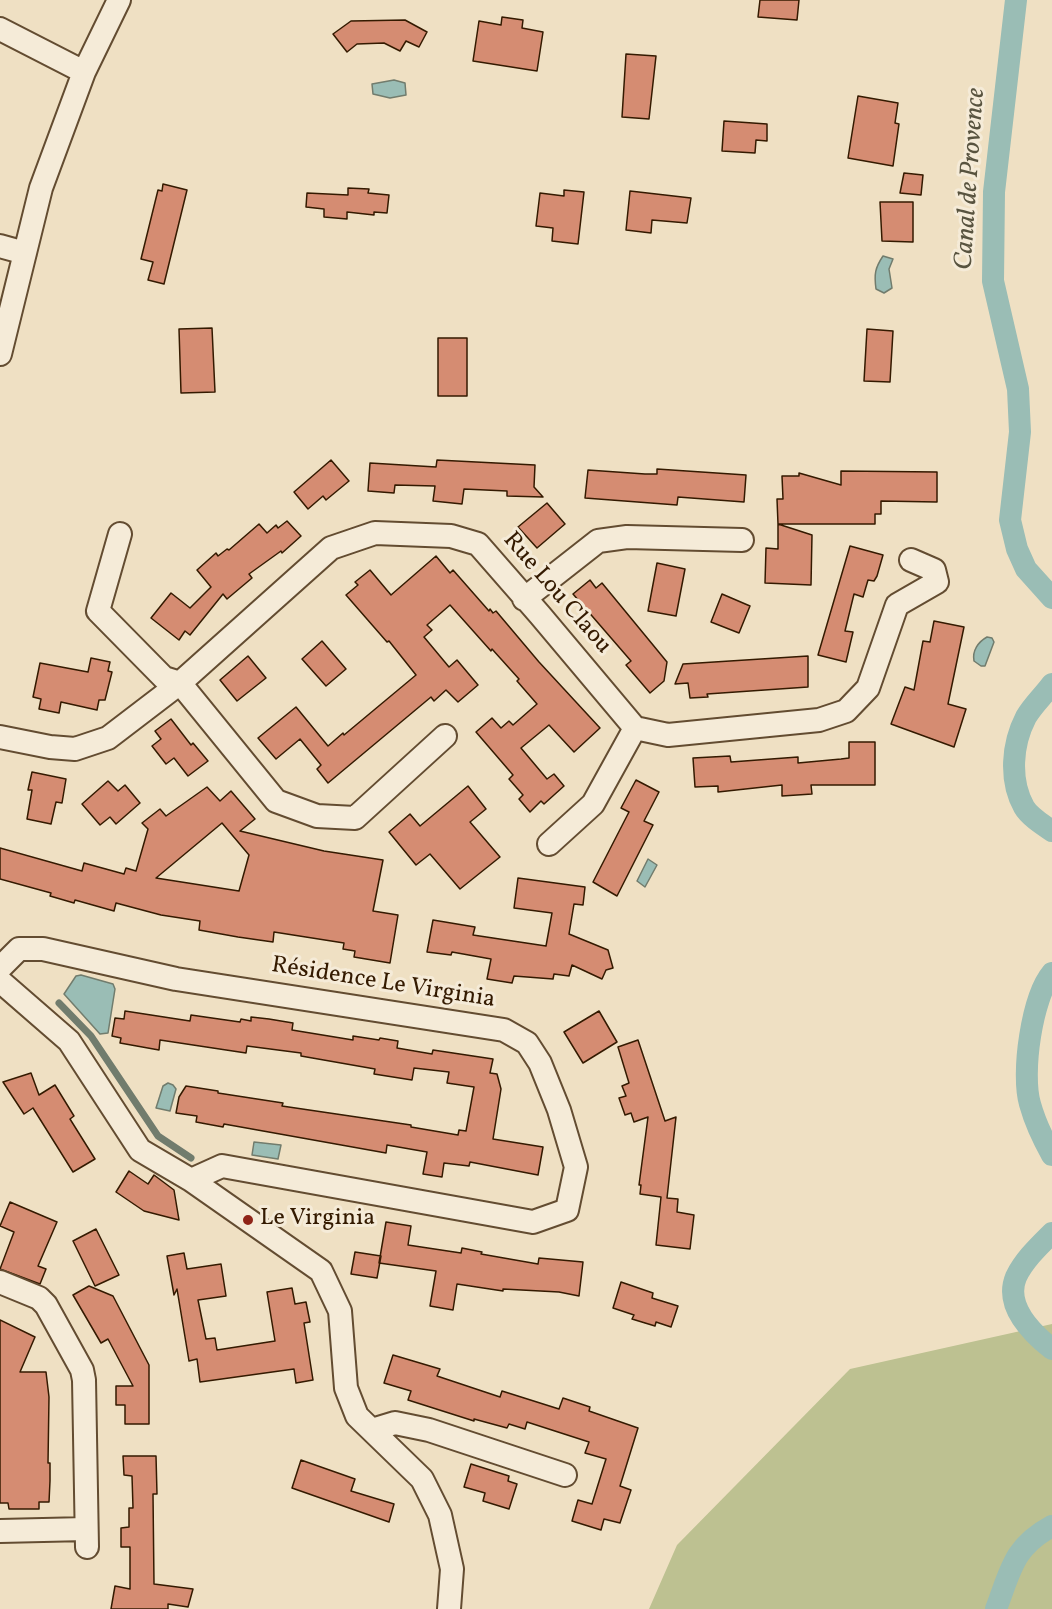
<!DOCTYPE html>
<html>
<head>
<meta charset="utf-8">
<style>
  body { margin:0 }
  canvas { display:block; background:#efe0c3 }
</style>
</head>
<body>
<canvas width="1052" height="1609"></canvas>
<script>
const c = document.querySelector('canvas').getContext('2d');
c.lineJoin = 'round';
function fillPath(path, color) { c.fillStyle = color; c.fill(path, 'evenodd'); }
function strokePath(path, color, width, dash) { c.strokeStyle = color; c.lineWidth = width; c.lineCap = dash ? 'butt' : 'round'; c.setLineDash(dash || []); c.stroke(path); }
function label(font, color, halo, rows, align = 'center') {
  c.font = font + ' Vollkorn,serif'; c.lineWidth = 6; c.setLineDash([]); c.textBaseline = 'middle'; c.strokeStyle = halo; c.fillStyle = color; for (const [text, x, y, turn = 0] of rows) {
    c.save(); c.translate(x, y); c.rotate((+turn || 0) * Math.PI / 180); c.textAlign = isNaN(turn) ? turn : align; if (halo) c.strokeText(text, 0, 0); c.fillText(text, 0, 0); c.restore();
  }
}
fillPath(new Path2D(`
  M1052,1324V1609H649L677,1545L850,1369Z`), '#bdc191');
const water = new Path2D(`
  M394,80L405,83L406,95L390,98L373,94L372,84Z
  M883,256L893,259L889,269L892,288L884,293L876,289C874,274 875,268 883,256Z
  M987,637L992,638L994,642L985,666H981L974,661C972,651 978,642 987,637Z
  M648,859L657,865L645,887L637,881Z
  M81,975L113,984L115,989L108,1033L100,1034L64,994L76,976Z
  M168,1083L173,1085L176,1089L170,1111L156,1108L163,1086Z
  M254,1142L281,1145L278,1159L252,1155Z`);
fillPath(water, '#9abdb5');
strokePath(water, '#717c6d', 1.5);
strokePath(new Path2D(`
  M59,1003L91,1036L158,1136L191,1158`), '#717c6d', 7);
strokePath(new Path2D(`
  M1016,0L994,192L993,281L1018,389L1020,432L1010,520L1017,549L1026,569L1052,598
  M1052,684C1044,695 1033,705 1026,717C1012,744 1009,780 1024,807C1029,816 1043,825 1052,831
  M1052,973C1032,997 1021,1073 1030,1104C1035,1122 1043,1139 1052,1155
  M1052,1233C1039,1246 1024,1260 1016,1277C1004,1306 1032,1333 1052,1349
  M996,1609C1011,1570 1013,1547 1052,1526`), '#9abdb5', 22);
const building = new Path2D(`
  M760,0H799L797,20L758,17Z
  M502,17L523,20L522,28L543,32L537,71L473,61L479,21L501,25Z
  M405,20L427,32L419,47L406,41L400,51L384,43L357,44L347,52L333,34L351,21Z
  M626,54L656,56L649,119L622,117Z
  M858,96L898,103L895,123L899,124L893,166L848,158Z
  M724,121L767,124V141L756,140L755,153L722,151Z
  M904,173L923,175L921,195L900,193Z
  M163,184L187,190L164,284L148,280L153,262L141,259L158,190L162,191Z
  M348,188L369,189L368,193L389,195L387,213L374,212V215L347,212V219L324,217V209L306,207L307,193L348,195Z
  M564,190L584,192L578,244L552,241L553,228L536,226L540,193L564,196Z
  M630,191L691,198L687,223L652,220L651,233L626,230Z
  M880,202H913V242L882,241Z
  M212,328L215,392L181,393L179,329Z
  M867,329L893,331L890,382L864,381Z
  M438,338H467V396H438Z
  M331,460L349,481L326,500L323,496L308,509L294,492Z
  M437,460L535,465L534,487L543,497L507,496V491L464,489L462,504L433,501L435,486L395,485L394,493L368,491L370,463L436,467Z
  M657,469L746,475L744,502L678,497L677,505L585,498L588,470L645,474H657Z
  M841,471L937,472V502L881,501V514H875V524H778L777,499H783L782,476H799V473L841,485Z
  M547,503L565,524L537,548L518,527Z
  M287,521L301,536L282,553L281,551L249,574L252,578L227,599L223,594L190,635L185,631L179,640L151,618L171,593L190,608L211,587L197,570L216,553L218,556L227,549L229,550L259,524L267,533L276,525L278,528Z
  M778,524L812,535L811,585L765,583L766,548L778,549Z
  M850,546L883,555L877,576L874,581L868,580L863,597L854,594L845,631L853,632L846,662L818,655Z
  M436,556L450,573L453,570L489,611L490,609L493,613L496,611L539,662L600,728L574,752L549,725L521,748L547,779L554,774L564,786L544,804L541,801L530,812L519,799L523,795L509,779L513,775L476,732L492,718L501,728L509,721L513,725L537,704L517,681L519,679L492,649L491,651L450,605L427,625L432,630L424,637L449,667L457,660L478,685L458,702L446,690L434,701L431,697L328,783L317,769L321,765L300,739L276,759L258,738L296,707L328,746L343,733L344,735L416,675L389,641L387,642L346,595L358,585L355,582L370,570L391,595Z
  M657,563L685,569L676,616L648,611Z
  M590,580L596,588L602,583L667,662L664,681L650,693L626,665L631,661L573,594Z
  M722,594L750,606L739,633L711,622Z
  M934,621L964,627L948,704L966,709L954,747L891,724L905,687L914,690L923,641L930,642Z
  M322,641L346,669L326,686L302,659Z
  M248,656L266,678L237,701L220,680Z
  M808,656V687L707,694L708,697L690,698L688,683L675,684L683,664Z
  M91,658L110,662L108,671L112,672L105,700H99L97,710L61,702L59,713L39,709L41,699L33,697L40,663L88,672Z
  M171,719L191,745L193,743L208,761L188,776L174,758L166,764L152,746L161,739L155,731Z
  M849,742H875V785H811L812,794L782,796V785L718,792V786L695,787L693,758L730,756L731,762L798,757V763L841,759L849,758Z
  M32,772L66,779L62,803L56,802L51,824L27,819L32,790H28Z
  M636,780L659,792L644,821L653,825L617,896L593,882L629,812L621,808Z
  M108,781L118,791L125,785L140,803L116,824L110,817L100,825L82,804Z
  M468,786L486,809L470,822L500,857L460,889L430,854L416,865L389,832L410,814L420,826Z
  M207,787L220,801L231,791L255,819L240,831L324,851L383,860L373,911L398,915L390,963L354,957L355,951L343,949L344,943L274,932L273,942L238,937L199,930L200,921L161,915L116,903L114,911L75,900L74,903L50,896L51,893L0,879V848L82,871L84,863L124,874L126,868L136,871L148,829L142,823L160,809L166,816ZM222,823L249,855L239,891L156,878Z
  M518,878L585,887L583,905L574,904L569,934L608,950L613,968L606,970L602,979L572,965L569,976L554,974L553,979L514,976L512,983L487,979L491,959L452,952L451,955L427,952L433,920L475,927L473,935L546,946L552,913L514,908Z
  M125,1011L190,1021L191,1015L240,1022L241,1019L251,1021V1017L269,1019L293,1023L292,1030L353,1040V1036L379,1040L380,1038L398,1041L397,1048L432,1054L433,1050L493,1059L490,1073L497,1074L501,1089L493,1139L543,1147L538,1175L470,1162L469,1166L444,1163L442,1177L423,1174L427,1152L387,1145L386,1153L224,1124L223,1127L196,1122L197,1116L176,1113L179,1097L186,1086L218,1091V1093L283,1103L282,1106L411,1125V1127L458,1135L459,1130L466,1131L474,1087L447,1083L449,1072L414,1068L412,1080L374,1074L375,1069L301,1056V1053L247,1046L246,1053L160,1040L159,1050L120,1043L121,1038L112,1036L115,1018L124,1019Z
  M599,1011L617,1042L583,1063L564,1032Z
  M638,1040L665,1121L676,1117L667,1198L678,1199L677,1212L694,1215L690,1249L656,1245L661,1197L640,1194L641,1185H639L648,1117L634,1122L631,1113L625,1115L619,1098L626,1096L622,1086L629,1083L618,1047Z
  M31,1073L39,1095L55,1085L74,1116L70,1119L95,1159L73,1172L33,1108L24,1114L3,1082Z
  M129,1171L148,1184L154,1175L174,1190L179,1220L144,1211L116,1192Z
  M10,1202L57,1222L38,1266L46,1269L40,1284L0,1269L14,1232L0,1226Z
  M386,1222L411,1226L408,1245L461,1253L462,1248L482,1252L481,1254L538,1264L539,1258L583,1262L579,1296L559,1292L503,1289V1291L457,1284L453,1310L430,1306L436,1271L379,1263Z
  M96,1229L119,1275L95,1286L73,1241Z
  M355,1252L381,1256L377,1278L351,1274Z
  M184,1253L187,1269L221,1264L226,1296L198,1300L206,1339L215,1338L217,1350L275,1341L267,1292L292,1288L295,1304L306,1302L310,1322L304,1323L313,1380L296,1383L294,1369L200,1382L197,1359L189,1361L177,1289L174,1295L167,1256Z
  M621,1282L653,1293L652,1298L678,1306L671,1327L656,1322L655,1326L632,1319L634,1315L613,1308Z
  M89,1286L113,1296L149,1365V1424H125V1405H116V1386H133L108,1339L101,1343L73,1295Z
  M0,1320L35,1337L20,1372H46L49,1397L48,1463H50V1481L49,1502H39V1509H9L8,1503H0Z
  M393,1355L440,1369L437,1376L500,1397L502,1391L559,1409L563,1398L590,1407L589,1411L638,1428L620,1486L631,1490L620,1523L604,1519L601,1530L572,1521L578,1500L592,1504L606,1459L585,1453L589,1442L527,1422L525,1429L509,1424L507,1428L474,1419V1421L408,1400L411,1391L384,1383Z
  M123,1456H156L157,1494H153L154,1584L193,1589L188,1607L168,1604V1609H111L115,1586L130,1589V1547H121V1528L129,1527V1508H133L132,1476L124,1475Z
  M301,1460L355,1479L351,1491L394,1504L389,1522L292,1488Z
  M471,1464L509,1476L508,1481L517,1484L509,1509L483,1501L485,1493L464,1487Z`);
fillPath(building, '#d58c72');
strokePath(building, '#341a00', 1.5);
const minor = new Path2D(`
  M0,29L84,72
  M0,246L25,253
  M0,354L41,188L84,72L119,0
  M120,534L98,611L164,678L180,683L276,801L317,816L355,818L445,736
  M524,599L598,541L627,537L742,540
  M0,737L50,747L75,749L108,738L180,683L331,548L375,533L451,536L478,544L540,615L635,728L668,735L819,720L846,711L868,688L897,605L937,582L934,570L911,560
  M549,844L593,804L635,728
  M0,968L19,949H43L176,979L504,1030L527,1043L540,1063L559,1110L576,1167L567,1210L533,1222L222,1166L191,1180
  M0,981L69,1041L140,1150L191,1180L321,1271L340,1311L346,1388L357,1416L422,1479L440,1515L452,1569L449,1609
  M0,1282L39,1298L46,1305L82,1370L84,1380L87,1547
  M372,1430L395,1423L429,1430L565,1475
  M0,1531L86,1529`);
strokePath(minor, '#634c31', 26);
strokePath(minor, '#f5ebd8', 22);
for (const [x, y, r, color] of [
  [248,1220,6,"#8f2418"]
]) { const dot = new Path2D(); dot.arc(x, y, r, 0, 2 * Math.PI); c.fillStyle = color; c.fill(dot); strokePath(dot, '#f5ebd8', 2); }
label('24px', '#341a00', '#f5ebd8', [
  ["Rue Lou Claou",556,594,49],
  ["Résidence Le Virginia",383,984,9]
]);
label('24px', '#341a00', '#f5ebd8', [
  ["Le Virginia",260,1220]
], 'left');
label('italic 26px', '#58533f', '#f5ebd8', [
  ["Canal de Provence",972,179,-86]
]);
</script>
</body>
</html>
